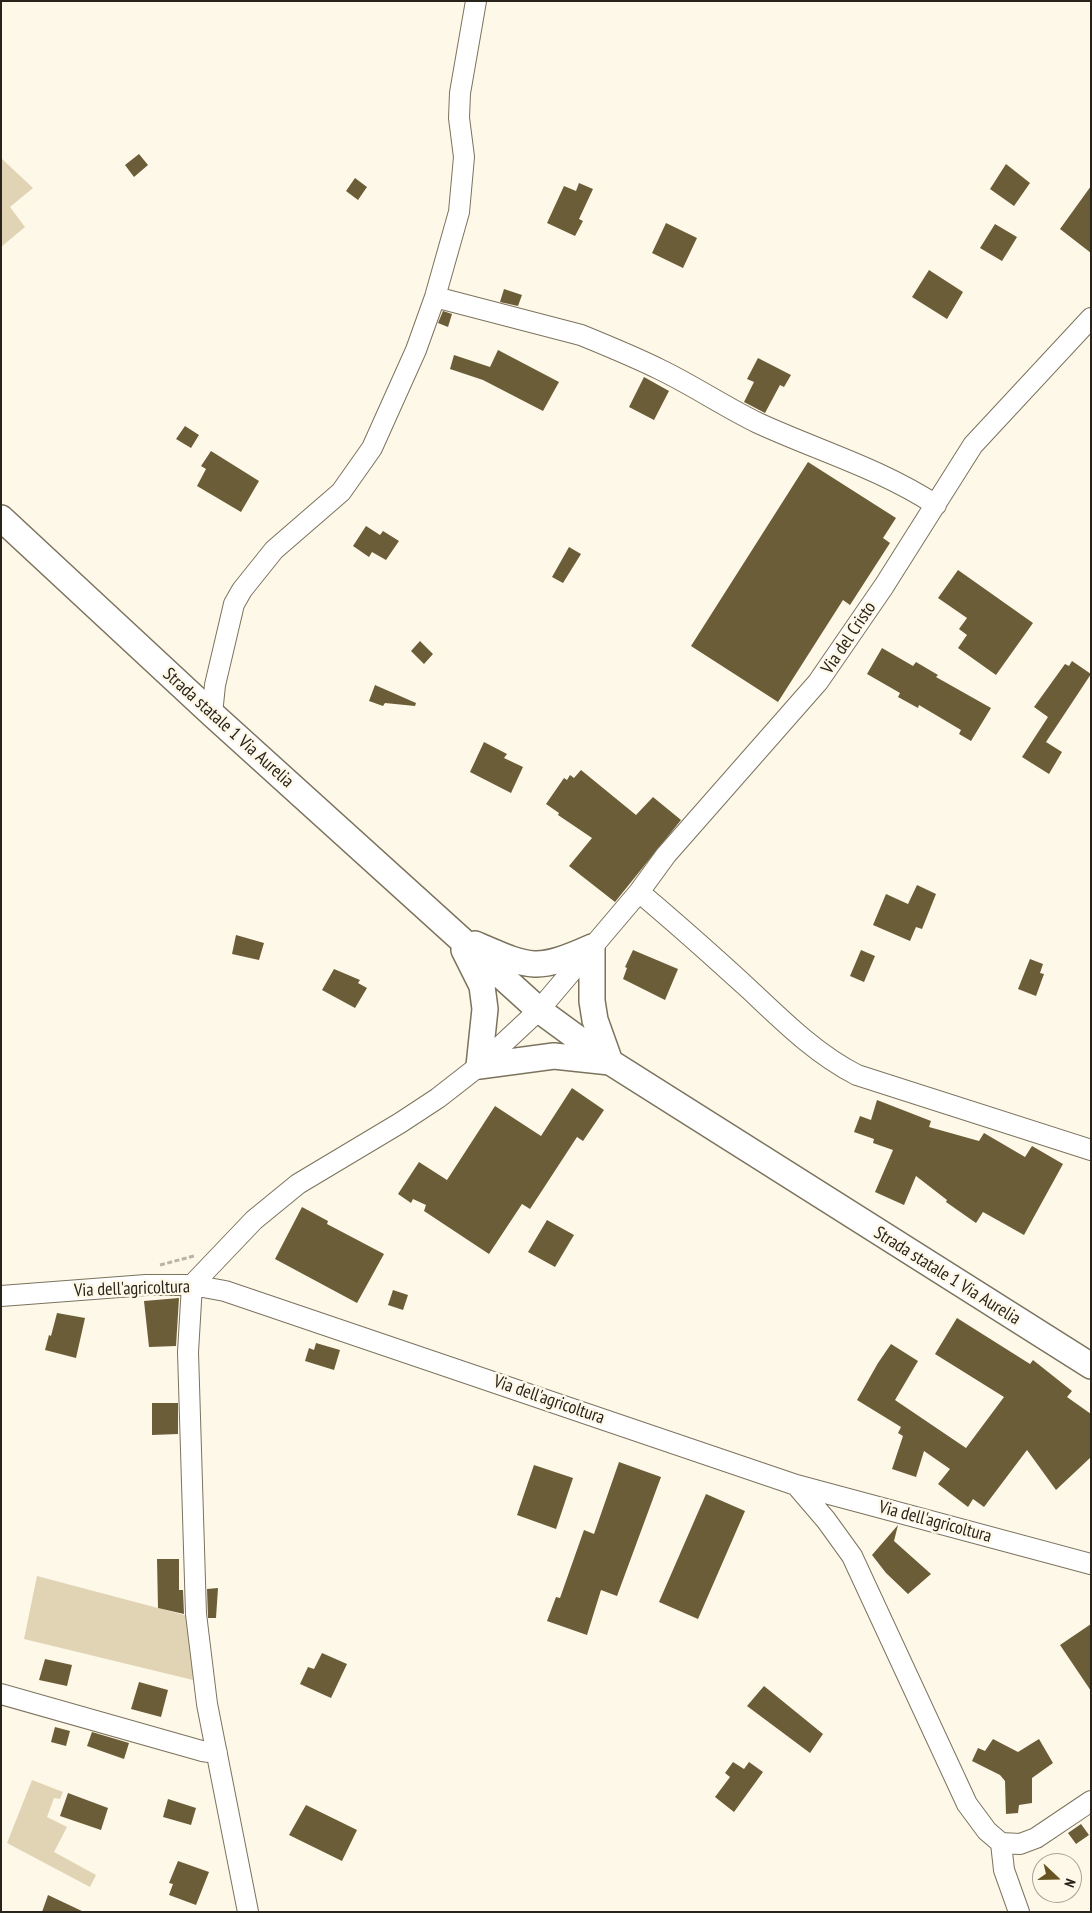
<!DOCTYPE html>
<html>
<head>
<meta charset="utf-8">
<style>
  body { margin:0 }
  #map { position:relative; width:1092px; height:1913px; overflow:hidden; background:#fef8e9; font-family:"PT Sans Narrow",sans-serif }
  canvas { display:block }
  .frame { position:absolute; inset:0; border:2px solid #28241b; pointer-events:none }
  .north { position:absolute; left:1032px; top:1853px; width:50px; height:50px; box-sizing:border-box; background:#fef8e9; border:1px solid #a8a397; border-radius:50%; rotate:111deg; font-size:14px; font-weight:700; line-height:20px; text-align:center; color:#28241b }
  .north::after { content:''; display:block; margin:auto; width:18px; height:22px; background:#675422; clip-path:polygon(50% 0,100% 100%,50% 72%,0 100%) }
</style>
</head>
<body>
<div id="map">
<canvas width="1092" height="1913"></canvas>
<div class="frame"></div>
<div class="north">N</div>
</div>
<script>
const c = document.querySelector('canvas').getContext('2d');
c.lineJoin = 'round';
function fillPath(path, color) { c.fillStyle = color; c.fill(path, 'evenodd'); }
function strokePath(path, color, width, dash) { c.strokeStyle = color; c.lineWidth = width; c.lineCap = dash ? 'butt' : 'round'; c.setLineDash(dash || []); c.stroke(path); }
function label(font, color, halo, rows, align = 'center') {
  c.font = font + ' "PT Sans Narrow",sans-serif'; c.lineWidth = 5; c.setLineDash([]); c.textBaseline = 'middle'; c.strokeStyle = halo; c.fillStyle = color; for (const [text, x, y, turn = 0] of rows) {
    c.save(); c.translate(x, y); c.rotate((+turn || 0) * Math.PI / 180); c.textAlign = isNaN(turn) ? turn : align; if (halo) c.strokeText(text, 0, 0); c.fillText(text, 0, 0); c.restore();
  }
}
fillPath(new Path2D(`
  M1,158L33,188L10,207L25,227L1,247Z
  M37,1576L188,1616L193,1680L24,1639Z
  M32,1780L63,1792L60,1799L54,1798L47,1817L67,1827L54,1852L96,1875L90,1887L7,1843Z`), '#e1d4b4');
fillPath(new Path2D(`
  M139,154L148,165L134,177L125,165Z
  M1006,164L1030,183L1014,206L990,189Z
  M355,178L367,187L358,200L346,191Z
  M579,183L593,189L579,219L583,221L575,236L547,223L564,186L576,191Z
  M1091,186V253L1060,229Z
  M666,223L697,238L683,268L652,253Z
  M995,224L1017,237L1002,261L980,248Z
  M929,270L963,292L947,319L912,297Z
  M504,289L522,295L518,306L500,302Z
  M443,311L452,314L448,327L438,323Z
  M498,350L559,382L543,411L483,380L450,369L454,355L490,367Z
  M758,358L791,375L784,387L780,385L765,413L744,402L754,382L747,379Z
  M644,377L669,391L654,420L629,407Z
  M185,426L199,435L191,448L176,439Z
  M211,451L259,481L241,512L197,486L206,469L201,466Z
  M808,462L896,518L883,538L890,543L850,605L843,600L778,702L691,646Z
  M366,526L380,535L383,531L399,541L386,560L372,552L369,557L353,546Z
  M569,547L581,554L563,583L552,577Z
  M958,570L1033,623L996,675L958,648L967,635L959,629L967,618L938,598Z
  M420,641L433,654L424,664L411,651Z
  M882,648L913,666L916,662L938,675L936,677L991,708L971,741L959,734L961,730L919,705L918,708L898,697L900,693L867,674Z
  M1072,661L1091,674L1046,742L1062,752L1049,774L1022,757L1048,717L1034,707L1065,664L1069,666Z
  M375,685L416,703L415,706L385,703L383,706L369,701Z
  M484,742L507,754L504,758L523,767L511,793L470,772Z
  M581,770L636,815L653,797L681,820L615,902L569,866L592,838L558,815L559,813L546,804L564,778L567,780L570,775L574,778Z
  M917,885L936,894L922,929L916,927L910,941L873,925L886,894L908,904Z
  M236,935L264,943L259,960L232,954Z
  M633,950L678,969L665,1000L623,979L627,968L625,967Z
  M861,950L875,956L864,982L850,976Z
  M1030,959L1043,964L1040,973L1044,974L1036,996L1018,989Z
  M334,969L360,980L358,983L367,988L355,1008L322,990Z
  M572,1088L604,1110L583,1141L577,1137L530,1209L522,1204L489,1254L424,1211L426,1205L413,1199L411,1203L398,1194L419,1162L447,1180L495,1106L541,1136Z
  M877,1100L931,1121L929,1127L979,1141L984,1133L1025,1157L1032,1146L1063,1164L1024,1235L983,1212L976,1223L946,1202L947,1200L916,1176L904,1205L875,1192L893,1150L873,1143L874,1139L854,1132L860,1116L871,1120Z
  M302,1207L328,1221L327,1224L384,1254L357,1303L275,1259Z
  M547,1220L574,1235L555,1267L528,1252Z
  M393,1290L408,1295L403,1310L388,1305Z
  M179,1298L176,1346L149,1347L144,1301Z
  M57,1313L85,1318L76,1358L45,1350L49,1335L51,1336Z
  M957,1318L1030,1364L1033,1360L1072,1391L1067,1397L1091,1414V1457L1056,1490L1027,1450L984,1507L973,1499L968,1507L938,1484L950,1469L924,1451L916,1477L892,1469L903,1436L898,1433L901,1427L857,1400L878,1363L891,1344L918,1361L895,1400L966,1448L1004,1397L935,1354Z
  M316,1343L340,1350L334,1370L305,1361L309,1348L314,1350Z
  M152,1403H178V1434L152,1435Z
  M619,1462L661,1477L617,1596L601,1590L587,1635L547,1621L556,1597L560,1598L584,1530L594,1534Z
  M534,1465L573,1478L556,1529L517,1515Z
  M706,1494L745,1511L698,1619L659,1602Z
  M898,1525L894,1541L931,1574L908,1594L886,1573L872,1555Z
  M157,1559H179V1590H183L184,1614L158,1608Z
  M218,1588L216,1618H208L207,1589Z
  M1091,1624V1691L1060,1645Z
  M322,1653L347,1664L331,1698L300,1684L308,1667L314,1669Z
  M45,1659L72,1665L67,1686L39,1680Z
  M139,1682L168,1690L161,1717L131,1709Z
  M764,1686L823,1734L810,1753L747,1706Z
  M55,1727L70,1731L66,1746L51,1742Z
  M92,1732L129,1743L124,1759L87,1746Z
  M993,1739L1018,1752L1039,1739L1053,1763L1032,1778V1803L1019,1805L1018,1813L1006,1814L1005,1781L1000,1775L972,1761L978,1748L985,1751Z
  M733,1762L744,1769L749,1762L763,1772L734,1812L715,1797L730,1777L725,1773Z
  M68,1793L108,1808L101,1830L60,1816Z
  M168,1799L196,1808L191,1825L163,1817Z
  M306,1805L357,1830L342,1861L289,1835Z
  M1081,1824L1089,1835L1076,1844L1068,1833Z
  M178,1861L209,1872L196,1905L169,1895L173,1884L169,1883Z
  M48,1895L84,1912H42Z`), '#6b5d37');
const minor = new Path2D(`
  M435,297L581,335C608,346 635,357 661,370C694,386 725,407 758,423C819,451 879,468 936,505
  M212,714L215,685L234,604L242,590L274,550L341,492L372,448L416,350L435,297L459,212L464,157L459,118L460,93L476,1
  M639,892C677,924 714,957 750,990C784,1022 816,1054 857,1075L1091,1150
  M1,1296L146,1285H192L225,1291L796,1485L1091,1564
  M796,1485L826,1520L852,1556L967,1804L987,1831L1001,1843L1004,1870L1019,1912
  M1,1694L202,1751L217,1753
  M1001,1843L1020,1844L1036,1838L1091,1801
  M248,1912L207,1704L196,1614L188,1352L192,1285L254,1220L298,1184L400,1123L438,1098L479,1066L539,1010L639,892L666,855L818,682L884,586L973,445L1091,318`);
const major = new Path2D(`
  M1,518L212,714L539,1010L610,1062L1091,1366
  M475,944C530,968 536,972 592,947V1001L595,1020L610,1062
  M464,950L482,986L485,1009L479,1066L554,1056L610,1062`);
strokePath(minor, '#7b735d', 22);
strokePath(major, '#7b735d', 28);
strokePath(new Path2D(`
  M160,1265L194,1256`), '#b9b4a7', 3, [5, 2.5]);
strokePath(minor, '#fff', 20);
strokePath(major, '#fff', 25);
label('18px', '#28241b', '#fef8e9', [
  ["Via del Cristo",849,638,-56],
  ["Strada statale 1 Via Aurelia",228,728,42],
  ["Strada statale 1 Via Aurelia",947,1276,32],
  ["Via dell'agricoltura",132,1289,-2],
  ["Via dell'agricoltura",549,1400,19],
  ["Via dell'agricoltura",935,1522,15]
]);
</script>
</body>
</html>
